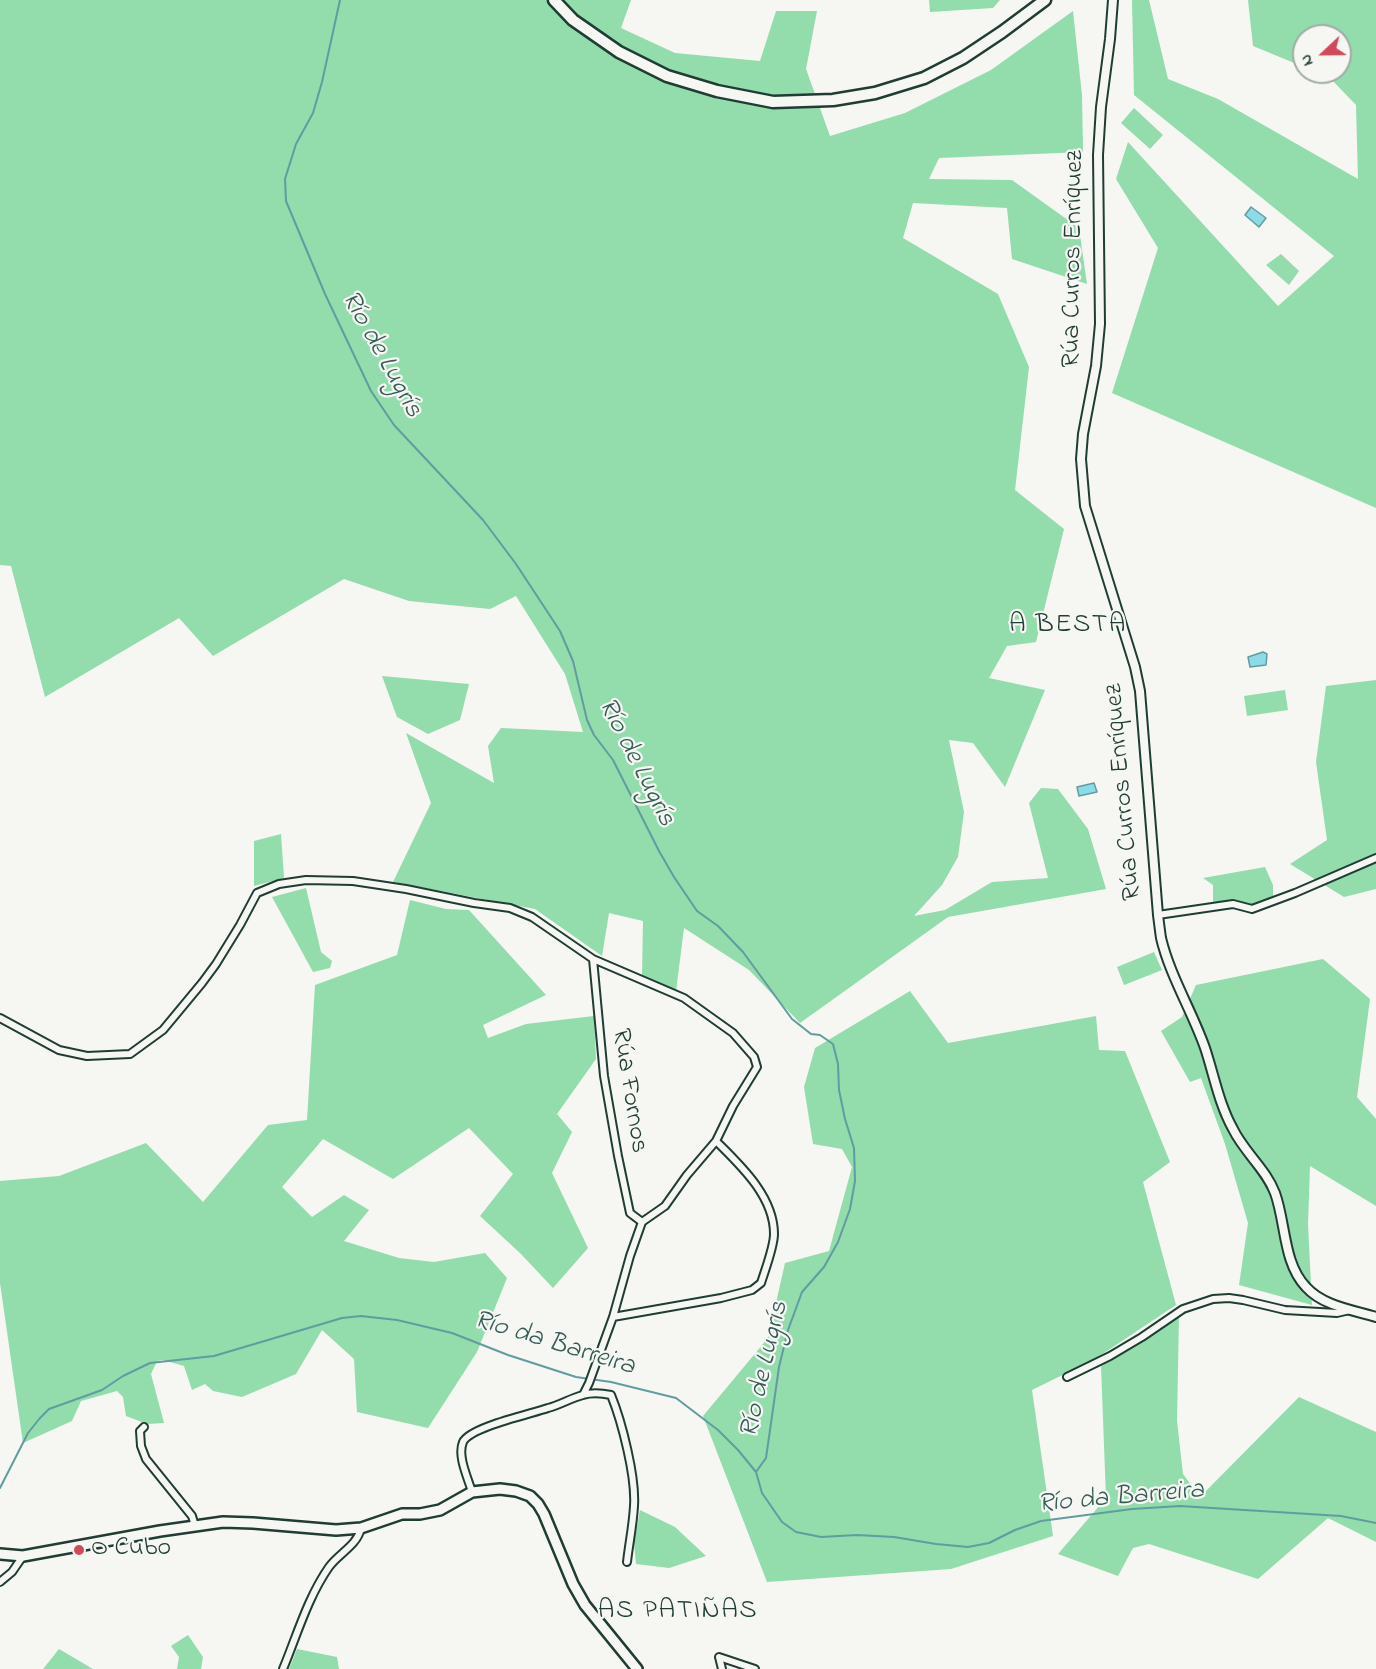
<!DOCTYPE html>
<html>
<head>
<meta charset="utf-8">
<style>
  body { margin:0 }
  #map { position:relative; width:1376px; height:1669px; overflow:hidden; background:#f6f6f2; font-family:"Indie Flower",sans-serif }
  canvas { display:block }
  .north { position:absolute; left:1292px; top:24px; width:60px; height:60px; box-sizing:border-box; background:#f6f6f2; border:2px solid #a0aca6; border-radius:50%; rotate:248deg; font-size:16px; font-weight:700; line-height:24px; text-align:center; color:#1f3d34 }
  .north::after { content:''; display:block; margin:auto; width:21px; height:27px; background:#d1495b; clip-path:polygon(50% 0,100% 100%,50% 72%,0 100%) }
</style>
</head>
<body>
<div id="map">
<canvas width="1376" height="1669"></canvas>
<div class="north">N</div>
</div>
<script>
const c = document.querySelector('canvas').getContext('2d');
c.lineJoin = 'round';
function fillPath(path, color) { c.fillStyle = color; c.fill(path, 'evenodd'); }
function strokePath(path, color, width, dash) { c.strokeStyle = color; c.lineWidth = width; c.lineCap = dash ? 'butt' : 'round'; c.setLineDash(dash || []); c.stroke(path); }
function label(font, color, halo, rows, align = 'center') {
  c.font = font + ' "Indie Flower",sans-serif'; c.lineWidth = 4.5; c.setLineDash([]); c.textBaseline = 'middle'; c.strokeStyle = halo; c.fillStyle = color; for (const [text, x, y, turn = 0] of rows) {
    c.save(); c.translate(x, y); c.rotate((+turn || 0) * Math.PI / 180); c.textAlign = isNaN(turn) ? turn : align; if (halo) c.strokeText(text, 0, 0); c.fillText(text, 0, 0); c.restore();
  }
}
fillPath(new Path2D(`
  M0,0H631L621,28L675,53L760,61L776,11H817L806,69L830,136L905,113L991,70L1073,11L1082,95L1083,152L939,158L929,179L1012,180L1079,228L1087,284L1012,259L1007,208L913,203L903,238L998,294L1029,367L1015,490L1064,529L1036,642L1007,646L989,678L1045,690L1005,787L973,743L949,740L964,812L958,857L942,885L914,916L945,910L992,882L1048,878L1029,803L1041,788L1058,789L1088,829L1106,889L948,917L800,1023L749,970L684,928L676,991L642,975L643,921L609,913L602,956L535,909L393,882L431,803L406,733L494,783L488,746L501,728L583,732L565,674L516,596L490,609L409,601L344,579L213,656L179,618L45,697L11,566L0,565Z
  M929,0H1000L993,8L930,12Z
  M1132,0H1149L1168,79L1218,99L1358,179L1356,105L1331,79L1315,72H1340V36H1304V67L1253,46L1248,0H1376V508L1112,393L1158,248L1116,179L1128,142L1278,306L1334,256L1134,95Z
  M1134,108L1163,135L1150,149L1121,123Z
  M1281,254L1299,271L1289,285L1266,265Z
  M382,676L469,684L460,720L428,734L397,717Z
  M1376,680V889L1344,897L1290,864L1327,840L1316,762L1326,686Z
  M1285,690L1288,710L1247,716L1244,696Z
  M281,834L284,878L254,886V841Z
  M1265,867L1273,885V898L1252,905L1234,901L1213,902V885L1203,878Z
  M306,888L321,952L332,961L330,968L313,972L272,897Z
  M410,900L446,909L469,910L546,995L483,1025L488,1038L526,1024L594,1016L596,1059L557,1114L572,1132L552,1173L588,1248L553,1288L521,1254L480,1216L513,1174L469,1128L393,1179L323,1139L282,1187L312,1217L344,1195L369,1210L344,1241L399,1258L434,1262L485,1253L507,1278L477,1352L428,1428L357,1412L354,1359L322,1330L296,1374L242,1397L213,1391L205,1384L192,1390L184,1366L163,1360L157,1361L151,1374L164,1423L147,1424L126,1416L123,1397L117,1391L81,1401L72,1421L23,1443L0,1283V1181L59,1176L146,1143L203,1202L268,1125L307,1120L315,985L397,955Z
  M1154,952L1162,970L1124,985L1117,967Z
  M1323,959L1370,999L1357,1097L1376,1119V1206L1310,1166L1308,1224L1312,1305L1239,1285L1248,1223L1225,1144L1201,1078L1190,1082L1161,1031L1182,1017L1196,985Z
  M910,991L948,1043L1096,1016L1099,1050L1125,1051L1170,1162L1143,1182L1176,1305L1095,1359L1032,1390L1053,1536L951,1569L767,1582L703,1416L768,1338L785,1263L829,1251L852,1167L842,1149L813,1144L804,1087L815,1048Z
  M1179,1315L1177,1421L1183,1474L1200,1497L1299,1397L1376,1432V1542L1328,1518L1258,1579L1149,1544L1133,1548L1118,1576L1058,1554L1106,1498L1101,1366Z
  M640,1510L675,1527L706,1556L669,1568L636,1564L634,1543Z
  M188,1635L203,1657L201,1669H177L179,1657L171,1646Z
  M59,1649L93,1669H43Z
  M297,1649L337,1657L339,1669H289Z`), '#93dcac');
const water = new Path2D(`
  M1251,207L1266,218L1259,227L1245,215Z
  M1263,652L1267,654L1266,665L1250,667L1248,657Z
  M1094,783L1097,792L1079,796L1077,787Z`);
fillPath(water, '#8cdce8');
strokePath(water, '#609ca0', 1.5);
strokePath(new Path2D(`
  M340,0L322,82L313,113L296,144L285,179L286,201L325,294L371,391L394,425L483,520L516,564L560,631L573,661L587,720L594,735L613,760L659,851L674,877L697,911L718,926L743,952L792,1019L811,1034L820,1035L833,1044L838,1064L839,1090L845,1119L854,1148L855,1181L850,1209L838,1242L824,1267L802,1292L788,1330L779,1367L766,1458L756,1472
  M0,1488L28,1433L40,1418L49,1409L102,1390L123,1376L150,1363L214,1356L342,1318L361,1316L397,1320L452,1333L508,1355L576,1377L611,1382L676,1398L718,1430L738,1450L756,1472L762,1493L782,1522L796,1532L821,1537L857,1535L894,1537L936,1544L968,1547L989,1543L1015,1530L1041,1521L1132,1509L1180,1506L1341,1516L1376,1523`), '#609ca0', 2);
const minor = new Path2D(`
  M1158,915L1233,904L1252,909L1295,893L1376,858
  M593,959L604,1076L618,1156L630,1213L642,1222
  M0,1018L59,1050L87,1056L130,1054L163,1030L202,983L216,964L240,925L257,893L279,884L306,880L353,881L406,889L474,903L510,908L532,917L593,959L684,998L733,1033L754,1057L757,1067L733,1106L716,1141L687,1175L665,1206L642,1222L630,1256L613,1317L589,1383L583,1395
  M613,1317L721,1298L752,1290L761,1283C765,1270 774,1247 774,1234C774,1196 740,1165 716,1141
  M1067,1377L1110,1356L1142,1337L1183,1309L1213,1299L1229,1298L1243,1300L1285,1310L1337,1313L1350,1310
  M144,1427L140,1431L141,1446L146,1459L192,1516L195,1526
  M472,1492C468,1478 457,1456 463,1442C470,1427 531,1414 548,1408C560,1405 571,1398 583,1395C593,1392 601,1393 611,1395C622,1422 636,1477 634,1506C633,1525 629,1544 627,1562
  M0,1582L12,1572L23,1556
  M283,1669C297,1635 308,1597 329,1567C339,1553 357,1546 361,1528
  M722,1669L719,1657L755,1669`);
const tertiary = new Path2D(`
  M1113,0L1110,39L1101,107L1098,155L1100,324L1096,366L1083,434L1081,459L1085,506L1135,667L1140,691L1158,915C1159,923 1160,931 1161,938C1170,976 1192,1011 1205,1048C1214,1075 1219,1104 1233,1129C1244,1152 1266,1169 1275,1193C1286,1223 1283,1263 1306,1287C1323,1306 1353,1310 1376,1317`);
const secondary = new Path2D(`
  M0,1554L23,1556L160,1531L223,1522L253,1523L336,1530L361,1528L402,1514H420L440,1510L472,1492L500,1489L516,1491L530,1496L538,1504L544,1514L573,1584L585,1605L637,1669`);
const trunk = new Path2D(`
  M554,0L573,20L619,52L667,76L717,91L773,102L833,100L875,93L924,78L963,58L1002,32L1045,0`);
strokePath(minor, '#1f3d34', 10);
strokePath(tertiary, '#1f3d34', 12);
strokePath(secondary, '#1f3d34', 14);
strokePath(trunk, '#1f3d34', 15);
strokePath(minor, '#f6f6f2', 6);
strokePath(tertiary, '#f6f6f2', 8);
strokePath(secondary, '#f6f6f2', 9);
strokePath(trunk, '#f6f6f2', 10);
for (const [x, y, r, color] of [
  [79,1550,6,"#d1495b"]
]) { const dot = new Path2D(); dot.arc(x, y, r, 0, 2 * Math.PI); c.fillStyle = color; c.fill(dot); strokePath(dot, '#f6f6f2', 2); }
label('26px', '#1f3d34', '#f6f6f2', [
  ["Rúa Curros Enríquez",1075,259,-89],
  ["Rúa Curros Enríquez",1125,792,-95],
  ["Rúa Fornos",628,1091,81]
]);
label('26px', '#1f3d34', '#f6f6f2', [
  ["O Cubo",91,1550]
], 'left');
label('italic 27px', '#355d58', '#f6f6f2', [
  ["Río de Lugrís",380,355,61],
  ["Río de Lugrís",635,763,63],
  ["Río da Barreira",554,1345,17],
  ["Río de Lugrís",766,1370,-77],
  ["Río da Barreira",1121,1499,-5]
]);
c.letterSpacing = '1.5px';
label('27px', '#1f3d34', '#f6f6f2', [
  ["A BESTA",1068,627],
  ["AS PATIÑAS",678,1613]
]);
c.letterSpacing = '0px';
</script>
</body>
</html>
